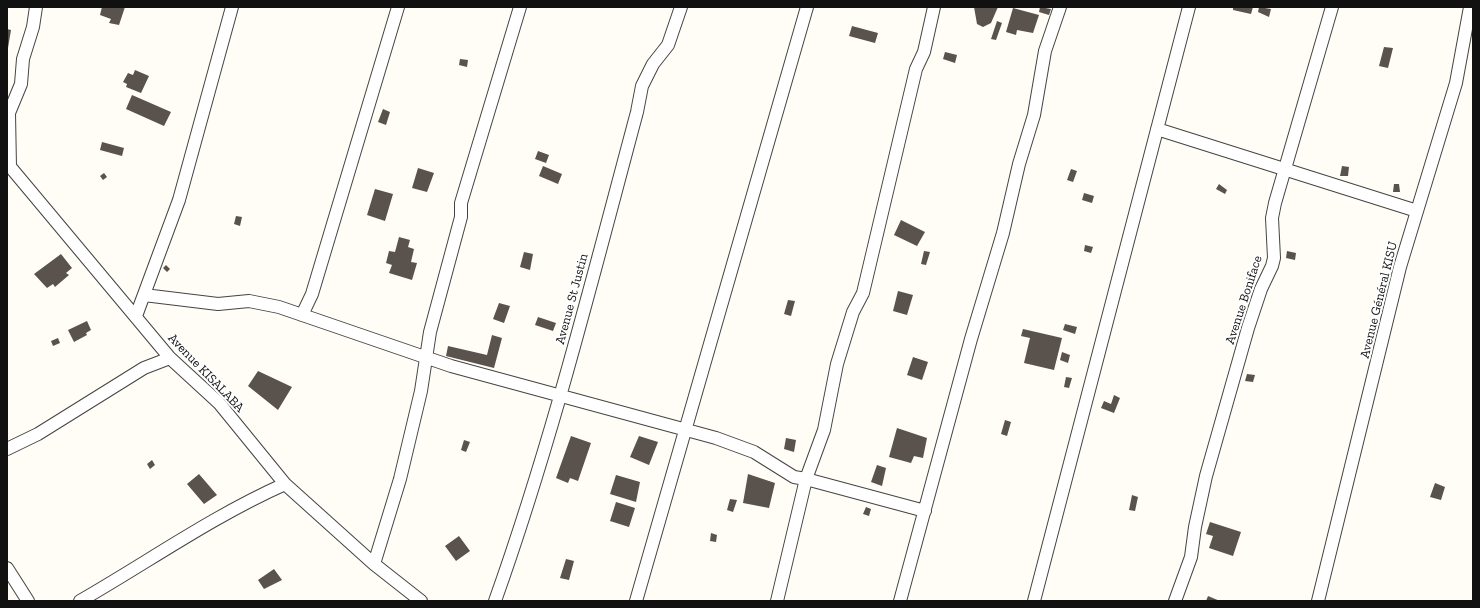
<!DOCTYPE html>
<html>
<head>
<meta charset="utf-8">
<style>
  body { margin:0 }
  #map { position:relative; width:1480px; height:608px; overflow:hidden; background:#fffdf5; font-family:"Zilla Slab",serif }
  canvas { display:block }
  .frame { position:absolute; inset:0; border:8px solid #111; pointer-events:none }
</style>
</head>
<body>
<div id="map">
<canvas width="1480" height="608"></canvas>
<div class="frame"></div>
</div>
<script>
const c = document.querySelector('canvas').getContext('2d');
c.lineJoin = 'round';
function fillPath(path, color) { c.fillStyle = color; c.fill(path, 'evenodd'); }
function strokePath(path, color, width, dash) { c.strokeStyle = color; c.lineWidth = width; c.lineCap = dash ? 'butt' : 'round'; c.setLineDash(dash || []); c.stroke(path); }
function label(font, color, halo, rows, align = 'center') {
  c.font = font + ' "Zilla Slab",serif'; c.lineWidth = 4; c.setLineDash([]); c.textBaseline = 'middle'; c.strokeStyle = halo; c.fillStyle = color; for (const [text, x, y, turn = 0] of rows) {
    c.save(); c.translate(x, y); c.rotate((+turn || 0) * Math.PI / 180); c.textAlign = isNaN(turn) ? turn : align; if (halo) c.strokeText(text, 0, 0); c.fillText(text, 0, 0); c.restore();
  }
}
fillPath(new Path2D(`
  M102,7H125L119,25L109,23L111,19L100,15Z
  M974,7H998L991,23L983,27L977,24Z
  M1040,7L1051,9L1049,15L1039,12Z
  M1233,7H1253L1251,14L1233,10Z
  M1259,7L1271,9L1269,17L1258,12Z
  M1013,8L1039,15L1033,33L1017,30L1016,35L1006,32Z
  M997,21L1002,23L996,40L991,39Z
  M852,26L878,33L875,43L849,36Z
  M7,29L11,30L8,48H7Z
  M1384,47L1393,48L1388,68L1379,66Z
  M945,52L957,55L955,63L943,59Z
  M460,59L468,60L467,67L459,65Z
  M135,70L149,76L141,93L126,87L127,84L123,82L128,73L133,75Z
  M132,95L171,112L164,126L126,109Z
  M383,109L390,112L386,125L378,122Z
  M102,142L124,148L122,156L100,150Z
  M538,151L549,155L546,163L535,159Z
  M543,166L562,174L558,184L539,176Z
  M1342,166L1349,167L1348,176H1340Z
  M418,168L434,173L427,192L412,188Z
  M1071,169L1077,171L1073,182L1067,180Z
  M104,173L107,177L103,180L100,176Z
  M1219,184L1227,190L1225,194L1216,189Z
  M1394,184H1399L1400,192H1393Z
  M375,189L393,194L385,221L367,215Z
  M1084,193L1094,196L1092,203L1082,200Z
  M236,216L242,217L240,226L234,224Z
  M901,220L925,232L917,246L894,235Z
  M399,237L410,240L408,247L414,249L411,262L417,263L412,280L389,273L392,265L386,263L389,251L395,252Z
  M1085,245L1093,247L1091,253L1084,251Z
  M924,251L930,252L926,265L921,264Z
  M1287,251L1296,253L1295,260L1286,258Z
  M524,252L533,254L530,270L520,267Z
  M61,254L72,268L66,273L69,275L55,287L53,284L47,288L34,274Z
  M166,265L170,269L167,272L163,268Z
  M898,291L913,295L907,315L893,311Z
  M788,300L795,301L791,316L784,314Z
  M499,303L510,306L504,323L493,319Z
  M538,317L556,323L553,331L535,325Z
  M87,321L91,330L86,333L87,335L74,342L68,330Z
  M1065,324L1077,327L1075,334L1063,330Z
  M1023,329L1062,338L1054,370L1024,363L1030,338L1021,336Z
  M492,335L502,338L494,368L446,356L448,346L487,355Z
  M58,338L60,343L53,346L51,341Z
  M1062,352L1070,355L1068,363L1060,360Z
  M913,357L928,362L922,380L907,375Z
  M258,371L292,387L278,410L248,386Z
  M1247,374L1255,375L1253,382L1245,381Z
  M1066,377L1072,378L1069,388L1064,387Z
  M1114,395L1120,398L1114,413L1101,408L1104,401L1111,404Z
  M1005,420L1011,422L1007,436L1001,434Z
  M897,428L927,438L923,458L914,456L911,463L889,457Z
  M571,436L591,443L578,481L570,478L568,483L556,478Z
  M639,436L658,442L649,465L630,457Z
  M786,438L796,440L794,452L784,449Z
  M464,440L470,442L466,452L461,450Z
  M152,460L155,465L150,469L147,464Z
  M877,465L886,468L882,486L871,482Z
  M199,474L217,495L204,504L187,484Z
  M748,474L775,483L769,508L743,503Z
  M616,475L640,482L636,502L610,494Z
  M1435,483L1445,487L1441,500L1430,497Z
  M1132,495L1138,497L1135,511L1129,510Z
  M730,499L737,500L733,512L727,510Z
  M616,502L635,508L629,527L610,521Z
  M866,507L871,509L869,516L863,514Z
  M1210,522L1241,532L1233,556L1209,548L1213,536L1206,534Z
  M711,533L717,535L716,542L710,541Z
  M459,536L470,551L456,561L445,546Z
  M566,559L574,561L569,580L560,578Z
  M274,569L282,580L264,589L258,580Z
  M1208,596L1220,601H1206Z`), '#5a524d');
const minor = new Path2D(`
  M1157,129L1417,211
  M7,163L170,358L219,403L285,484L374,564L421,601
  M10,167L9,113L21,84L23,59L33,27L36,7
  M144,295L218,304L249,301L279,307L451,366L716,438L754,452L794,477L806,479L925,511
  M302,315L312,294L398,7
  M136,316L179,200L232,7
  M7,449L38,434L144,368L170,358
  M374,564L400,479L421,391L430,332L461,217V203L520,7
  M7,568L28,601
  M80,601C148,562 213,516 285,484
  M495,601C552,441 593,276 637,112L642,86L653,64L668,45L681,7
  M636,601L807,7
  M777,601L806,479L824,430L837,364L853,312L863,293L916,69L924,52L934,7
  M900,601L971,339L1003,233L1019,164L1034,115L1045,51L1060,7
  M1034,601L1189,7
  M1175,601L1191,557L1195,527L1206,476L1248,328L1261,289L1272,266L1274,258L1272,218L1275,203L1332,7
  M1318,601L1400,267L1456,83L1470,7`);
strokePath(minor, '#444', 14);
strokePath(minor, '#fff', 12);
label('13px', '#111', '#fff', [
  ["Avenue St Justin",572,299,-75],
  ["Avenue Boniface",1244,300,-72],
  ["Avenue Général KISU",1379,300,-76],
  ["Avenue KISALABA",206,373,46]
]);
</script>
</body>
</html>
